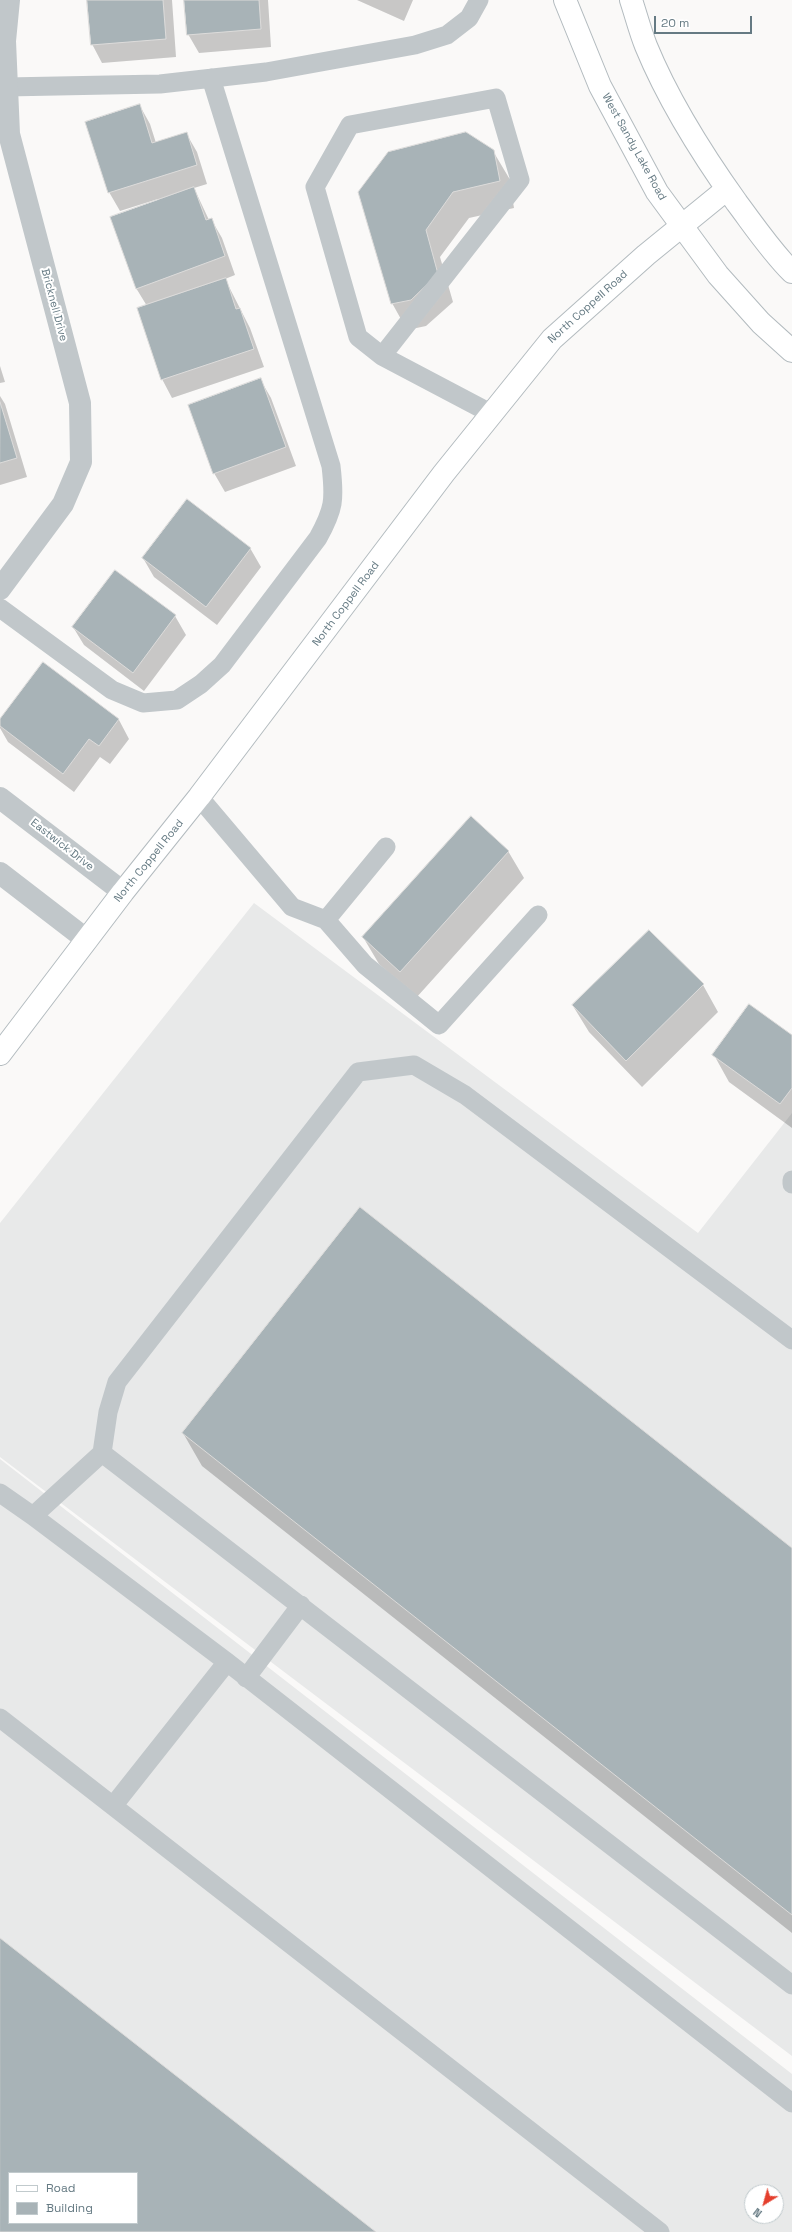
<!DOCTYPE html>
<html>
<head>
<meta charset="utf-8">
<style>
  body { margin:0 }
  #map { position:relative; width:792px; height:2232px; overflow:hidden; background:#faf9f8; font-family:"Space Grotesk",sans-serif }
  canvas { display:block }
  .legend { position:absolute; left:8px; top:2172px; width:130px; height:52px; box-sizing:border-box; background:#fff; border:1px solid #c1cacd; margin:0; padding:5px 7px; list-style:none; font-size:12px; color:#657a83 }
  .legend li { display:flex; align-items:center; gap:8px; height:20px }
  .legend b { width:20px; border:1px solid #c1cacd }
  .north { position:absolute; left:744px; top:2184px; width:40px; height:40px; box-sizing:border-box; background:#fff; border:1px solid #c1cacd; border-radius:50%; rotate:217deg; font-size:11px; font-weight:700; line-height:16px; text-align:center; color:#657a83 }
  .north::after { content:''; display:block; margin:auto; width:14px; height:18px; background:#e43f2d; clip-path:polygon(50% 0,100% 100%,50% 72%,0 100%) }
  .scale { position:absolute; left:654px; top:16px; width:98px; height:18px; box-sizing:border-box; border:2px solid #657a83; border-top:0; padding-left:5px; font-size:12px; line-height:14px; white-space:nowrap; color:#657a83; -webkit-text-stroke:3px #fff; paint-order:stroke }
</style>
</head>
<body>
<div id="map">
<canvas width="792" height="2232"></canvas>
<ul class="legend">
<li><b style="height:5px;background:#fff"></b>Road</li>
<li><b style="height:11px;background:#a8b3b7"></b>Building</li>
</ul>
<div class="north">N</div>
<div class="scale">20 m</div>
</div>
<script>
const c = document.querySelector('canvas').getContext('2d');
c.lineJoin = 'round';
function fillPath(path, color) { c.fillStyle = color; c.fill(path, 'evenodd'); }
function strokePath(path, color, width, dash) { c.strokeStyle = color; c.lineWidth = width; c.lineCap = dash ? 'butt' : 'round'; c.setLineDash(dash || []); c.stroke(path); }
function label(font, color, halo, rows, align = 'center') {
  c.font = font + ' "Space Grotesk",sans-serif'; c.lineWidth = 4; c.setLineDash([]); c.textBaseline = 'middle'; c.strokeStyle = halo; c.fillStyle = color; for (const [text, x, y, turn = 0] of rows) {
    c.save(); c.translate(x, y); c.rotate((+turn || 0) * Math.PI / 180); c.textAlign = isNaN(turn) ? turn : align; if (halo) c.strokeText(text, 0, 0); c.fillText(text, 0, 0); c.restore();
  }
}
fillPath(new Path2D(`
  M254,903L698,1233L792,1113V2056L0,1457V1223Z
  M0,1459L792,2074V2232H0ZM9,2173H137V2223H9ZM752,2192H776V2216H752Z`), '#e8e9e9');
fillPath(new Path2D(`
  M88,0H172L176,57L102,63L92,44Z
  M185,0H268L271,47L199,53L188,34Z
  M357,0H413L404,21Z
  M140,106L150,124L156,143L186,133L197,152L207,184L194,188L209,220L211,219L222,238L235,275L225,279L250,328L264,367L172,398L162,379L147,306L136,288L159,200L158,199L120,211L109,192Z
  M493,151L509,178L514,208L469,218L440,257L453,302L426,326L407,330L392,303L359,192Z
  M0,366L5,382L0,383Z
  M260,379L271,398L296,466L225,492L214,473Z
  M0,396L5,404L27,477L0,485Z
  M250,548L261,567L217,625L154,577L143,558Z
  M116,571L175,616L186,635L144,691L84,645L73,627Z
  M43,663L119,720L129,739L110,764L100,757L74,792L8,742L0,728V721Z
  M508,851L524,878L416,998L379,964L363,937Z
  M649,931L703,985L718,1012L642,1087L589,1032L573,1006Z
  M792,1036V1128L729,1082L714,1055Z
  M183,1433L792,1549V1933L202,1466Z`), '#0003');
const building = new Path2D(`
  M87,0H163L166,39L91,45Z
  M184,0H259L261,29L187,35Z
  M140,104L152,143L187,132L197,165L108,193L85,122Z
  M466,132L494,150L500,181L453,192L426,230L438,274L411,300L391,304L358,192L388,152Z
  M194,187L206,220L212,218L225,256L136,289L110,217Z
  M226,278L236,309L240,308L254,349L161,380L137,308Z
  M261,378L286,447L213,474L188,405Z
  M0,402L17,458L0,463Z
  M187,499L251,548L206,607L142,558Z
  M115,570L176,615L133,673L72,627Z
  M43,662L119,719L99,746L89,739L63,774L0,726V719Z
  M471,816L509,851L400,972L362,937Z
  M649,930L704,984L626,1061L572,1005Z
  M749,1004L792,1035V1088L780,1104L712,1055Z
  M360,1207L792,1548V1915L182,1433Z
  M0,1938L376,2232H0ZM9,2173H137V2223H9Z`);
fillPath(building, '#a8b3b7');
strokePath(building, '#dcdbda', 1);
const secondary = new Path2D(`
  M565,0L600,86L657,192L718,275L761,323L792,351
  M631,0C636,15 640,31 646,46C669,102 702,154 737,203C755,227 771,251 792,272
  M0,1054L123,892L199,797L444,473L552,339L646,255L727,189`);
strokePath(secondary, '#b3bbbf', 24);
strokePath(new Path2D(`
  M6,87L160,84L266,72L415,45L447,35L469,18L479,0
  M382,356L520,180L496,98L350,125L315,187L358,337L382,356L492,414
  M0,608L112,690L143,703L177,700L201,684L222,665L318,538C334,509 335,500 331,466L211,78
  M199,797L292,907L326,920L365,965L439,1025L538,915
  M326,920L386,847
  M792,1180V1184
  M792,1340L465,1095L414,1065L358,1072L117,1382L108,1412L102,1453L792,1985
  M0,1493L33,1516L227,1662L792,2103
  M33,1516L102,1453
  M246,1678L301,1605
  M0,1718L660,2232
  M113,1806L227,1662`), '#c1c7ca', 19);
strokePath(new Path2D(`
  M0,589L63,504L81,462L80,403L9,134L5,41L9,0
  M0,798L123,892
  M0,873L87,940`), '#c1c7ca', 22);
strokePath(secondary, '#fff', 22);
label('11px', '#657a83', '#fff', [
  ["West Sandy Lake Road",634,147,61],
  ["Bricknell Drive",54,305,75],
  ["North Coppell Road",588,307,-42],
  ["North Coppell Road",346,604,-53],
  ["Eastwick Drive",62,845,38],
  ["North Coppell Road",149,861,-51]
]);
</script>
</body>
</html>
